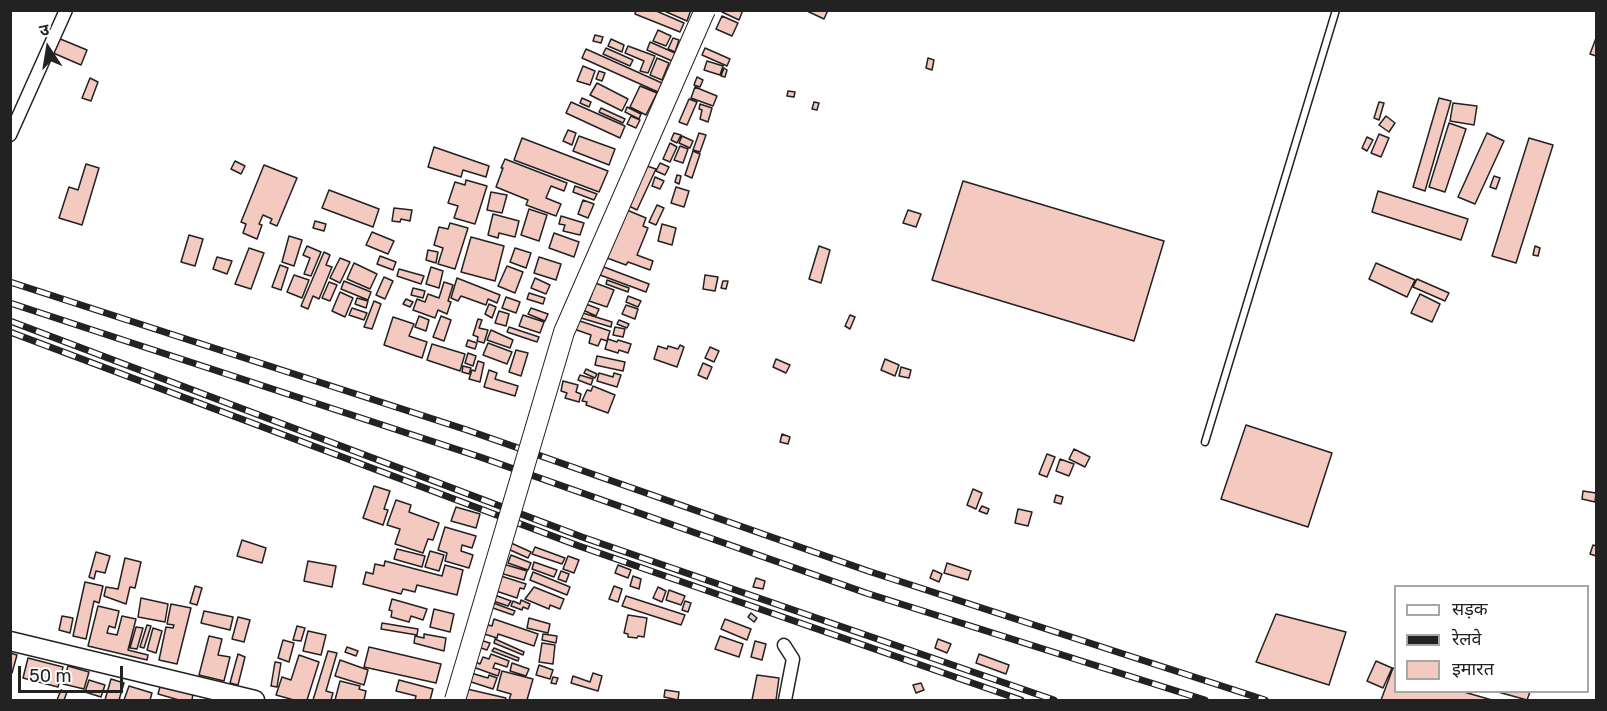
<!DOCTYPE html>
<html>
<head>
<meta charset="utf-8">
<style>
  body { margin:0 }
  #map { position:relative; width:1607px; height:711px; overflow:hidden; background:#fff; font-family:Rubik,"Noto Sans Devanagari",sans-serif }
  canvas { display:block }
  .frame { position:absolute; inset:0; border:12px solid #222; pointer-events:none }
  .legend { position:absolute; left:1394px; top:585px; width:195px; height:108px; box-sizing:border-box; background:#fff; border:2px solid #a7a7a7; margin:0; padding:8px 10px; list-style:none; font-size:18px; color:#222 }
  .legend li { display:flex; align-items:center; gap:12px; height:30px }
  .legend b { width:30px; border:2px solid #a7a7a7 }
  .north { position:absolute; left:18px; top:18px; width:60px; height:60px; -webkit-text-stroke:4px #fff; paint-order:stroke; rotate:348deg; font-size:16px; font-weight:700; line-height:24px; text-align:center; color:#222 }
  .north::after { content:''; display:block; margin:auto; width:21px; height:27px; background:#222; clip-path:polygon(50% 0,100% 100%,50% 72%,0 100%) }
  .scale { position:absolute; left:18px; top:666px; width:105px; height:27px; box-sizing:border-box; border:3px solid #222; border-top:0; padding-left:8px; font-size:18px; line-height:21px; white-space:nowrap; color:#222; -webkit-text-stroke:4px #fff; paint-order:stroke }
</style>
</head>
<body>
<div id="map">
<canvas width="1607" height="711"></canvas>
<div class="frame"></div>
<ul class="legend">
<li><b style="height:8px;background:#fff"></b>सड़क</li>
<li><b style="height:8px;background:#222"></b>रेलवे</li>
<li><b style="height:16px;background:#f3c9c0"></b>इमारत</li>
</ul>
<div class="north">उ</div>
<div class="scale">50 m</div>
</div>
<script>
const c = document.querySelector('canvas').getContext('2d');
c.lineJoin = 'round';
function fillPath(path, color) { c.fillStyle = color; c.fill(path, 'evenodd'); }
function strokePath(path, color, width, dash) { c.strokeStyle = color; c.lineWidth = width; c.lineCap = dash ? 'butt' : 'round'; c.setLineDash(dash || []); c.stroke(path); }
const building = new Path2D(`
  M636,10H654L684,23L680,32L635,14Z
  M662,10H691L687,21Z
  M723,10H743L739,20L722,12Z
  M805,10H828L824,19Z
  M722,16L738,23L732,36L716,29Z
  M658,30L671,36L666,46L653,41Z
  M595,35L603,37L601,43L593,41Z
  M58,38L87,50L81,65L51,52Z
  M673,38L679,40L675,52L668,49Z
  M1596,38V56L1590,54Z
  M611,39L624,45L622,52L608,46Z
  M650,42L675,53L672,61L647,50Z
  M628,46L655,56L648,73L640,71L644,61L625,53Z
  M606,48L633,60L630,66L603,54Z
  M705,48L730,59L727,66L702,55Z
  M586,49L662,83L658,92L582,58Z
  M657,58L669,63L662,80L650,75Z
  M928,58L934,60L932,70L926,68Z
  M707,61L723,66L720,75L704,70Z
  M583,66L595,71L590,85L577,81Z
  M724,68L727,70L725,77L721,76Z
  M599,71L605,73L602,81L596,79Z
  M697,77L703,80L700,87L694,85Z
  M90,78L98,82L91,101L82,98Z
  M597,83L628,99L622,111L590,95Z
  M640,86L657,93L646,115L630,107Z
  M695,87L717,96L713,106L691,98Z
  M788,91L795,92L794,97L787,96Z
  M582,98L591,102L589,107L580,103Z
  M1439,98L1451,101L1425,191L1413,187Z
  M689,99L697,102L687,125L679,122Z
  M571,102L625,126L620,138L566,113Z
  M814,102L819,103L817,110L812,109Z
  M1379,102L1384,103L1379,120L1374,118Z
  M1453,103L1477,106L1474,125L1450,121Z
  M700,104L712,108L708,122L700,119L702,110L699,109Z
  M627,107L641,114L639,119L625,112Z
  M601,108L625,119L623,123L599,112Z
  M631,116L640,120L636,128L627,124Z
  M1386,116L1395,123L1389,132L1379,125Z
  M1449,123L1466,129L1445,192L1429,187Z
  M568,130L576,133L572,145L563,141Z
  M674,133L681,135L677,143L671,140Z
  M699,133L706,135L700,152L693,150Z
  M1487,133L1504,141L1475,204L1458,197Z
  M1379,134L1389,138L1381,157L1371,153Z
  M579,136L615,149L609,165L573,151Z
  M682,136L693,141L690,148L679,143Z
  M1367,137L1373,140L1367,151L1362,148Z
  M522,138L608,171L599,192L514,160Z
  M1529,138L1553,145L1516,263L1492,256Z
  M670,143L677,147L670,162L663,159Z
  M680,146L688,149L683,163L674,160Z
  M434,147L489,166L486,177L463,170L461,177L428,167Z
  M693,151L700,154L692,178L685,175Z
  M505,159L567,183L564,191L551,186L546,198L561,204L556,216L526,205L528,200L496,187L503,168H501Z
  M235,161L245,166L241,174L231,169Z
  M660,163L669,167L665,175L656,171Z
  M86,164L99,168L82,225L59,218L69,187L78,190Z
  M264,165L297,178L277,226L270,223L272,219L263,215L259,224L262,225L257,239L243,233L246,224L241,222Z
  M647,166L656,169L637,210L629,206Z
  M677,175L681,176L679,184L675,182Z
  M1494,176L1500,178L1496,189L1490,187Z
  M655,177L664,181L660,189L652,186Z
  M466,180L487,186L475,224L454,218L458,206L448,203L455,182L465,185Z
  M963,181L1164,241L1134,341L932,280Z
  M575,186L597,194L594,200L573,192Z
  M676,187L689,191L684,207L671,203Z
  M329,190L379,209L373,227L322,208Z
  M1378,191L1468,219L1461,240L1372,212Z
  M491,192L507,195L502,213L487,210Z
  M583,200L594,204L588,218L578,214Z
  M657,205L664,208L656,225L649,222Z
  M394,208L412,210L410,221L401,219L400,222L392,221Z
  M529,209L547,215L539,241L521,235Z
  M627,210L646,218L643,226L648,228L637,255L653,261L650,270L628,262L626,265L607,258Z
  M908,210L921,214L916,227L903,223Z
  M493,214L519,221L515,237L499,233L498,238L488,235Z
  M561,216L584,223L580,235L563,231L565,225L559,224Z
  M315,221L326,224L324,231L313,228Z
  M450,223L468,228L455,269L438,264L443,248L434,245L439,227L448,229Z
  M662,224L676,228L672,245L658,241Z
  M372,232L394,241L388,254L366,245Z
  M554,233L579,242L574,257L549,248Z
  M189,235L203,239L195,266L181,262Z
  M289,236L302,240L294,266L282,262Z
  M471,237L504,246L495,281L461,272Z
  M307,246L321,252L311,276L304,274L310,258L303,255Z
  M819,246L830,250L821,283L809,279Z
  M1535,246L1540,248L1538,256L1533,255Z
  M249,248L264,253L251,289L235,284Z
  M515,248L531,253L526,268L510,262Z
  M428,250L438,252L436,263L426,260Z
  M324,252L330,255L326,265L332,267L319,299L313,296L308,309L301,306Z
  M380,256L396,262L393,270L377,264Z
  M217,257L232,261L227,274L213,269Z
  M539,257L561,264L556,280L534,273Z
  M340,258L350,262L340,283L330,278Z
  M354,263L377,274L370,289L347,279Z
  M1376,263L1415,280L1407,297L1369,279Z
  M280,265L288,268L281,290L272,287Z
  M507,266L523,272L515,293L498,286Z
  M431,267L443,271L439,288L426,284Z
  M604,267L649,284L646,292L600,275Z
  M399,269L424,276L421,284L397,276Z
  M294,275L309,280L302,298L287,292Z
  M705,275L718,277L715,291L703,289Z
  M384,277L393,281L385,299L376,295Z
  M457,278L500,295L497,303L488,299L486,305L461,296L458,301L451,298Z
  M535,278L550,285L546,294L531,288Z
  M1417,279L1449,293L1445,301L1413,287Z
  M607,280L629,288L628,292L606,284Z
  M344,281L371,292L368,300L341,289Z
  M590,281L614,290L607,307L589,301L592,294L586,292Z
  M723,281H728L726,289L721,288Z
  M329,282L337,285L330,301L322,298Z
  M444,282L453,285L448,301L451,302L447,314L438,310L435,318L413,310L417,299L425,302L428,294L439,298Z
  M413,288L425,291L423,298L411,295Z
  M340,292L353,298L345,317L332,311Z
  M529,293L545,298L543,304L527,299Z
  M1420,294L1440,304L1432,322L1411,313Z
  M628,296L641,301L638,307L626,302Z
  M506,297L520,302L516,313L502,308Z
  M357,298L368,301L366,308L355,304Z
  M406,299L413,302L410,307L403,304Z
  M374,301L381,304L372,329L364,327Z
  M489,304L496,307L492,318L485,314Z
  M586,304L599,309L596,316L583,310Z
  M626,305L638,309L635,319L622,314Z
  M352,308L367,313L364,320L349,315Z
  M531,308L548,314L545,321L528,314Z
  M499,311L509,314L506,326L495,323Z
  M583,313L612,322L611,327L581,318Z
  M523,315L544,322L540,333L519,326Z
  M850,315L855,317L850,329L845,326Z
  M419,316L429,320L426,331L415,327Z
  M441,316L451,320L444,341L433,337Z
  M393,317L414,324L409,336L427,342L422,358L384,345Z
  M478,319L482,320L479,328L488,330L484,343L477,341L478,337L473,335Z
  M574,319L610,331L607,341L601,339L598,346L589,343L591,335L571,328Z
  M619,320L629,324L627,328L617,324Z
  M509,327L539,337L537,342L507,332Z
  M615,327L625,329L623,337L613,335Z
  M491,330L513,340L510,348L487,340Z
  M608,339L617,342L618,340L631,344L628,353L619,350L618,353L605,349Z
  M468,340L477,343L475,349L466,346Z
  M488,343L512,352L507,364L483,355Z
  M432,344L465,354L460,371L427,360Z
  M680,345L684,347L677,367L654,359L658,346L667,349L668,346L678,349Z
  M710,347L719,351L714,362L705,358Z
  M516,350L528,353L521,376L509,372Z
  M468,353L476,356L473,366L465,363Z
  M597,356L625,362L623,371L595,365Z
  M776,359L790,365L786,373L773,367Z
  M885,359L899,365L895,376L881,370Z
  M478,361L484,363L480,382L469,379L472,370L475,371Z
  M703,363L712,367L707,379L698,375Z
  M463,366L471,368L469,374L462,372Z
  M901,367L911,370L909,378L899,376Z
  M586,369L597,374L595,378L584,373Z
  M489,370L497,373L495,379L518,386L515,396L484,387Z
  M599,373L613,377L614,373L621,375L617,387L597,381Z
  M580,375L593,379L591,385L578,380Z
  M563,381L578,385L576,392L581,394L579,402L565,398L567,393L561,391Z
  M593,386L615,395L608,413L586,405L587,402L582,401L587,390L591,391Z
  M1246,425L1332,453L1308,527L1221,499Z
  M782,434L790,437L788,444L780,442Z
  M1074,449L1090,457L1085,467L1069,459Z
  M1047,454L1055,457L1047,477L1039,474Z
  M1060,459L1074,464L1069,476L1056,471Z
  M374,486L390,491L384,509L388,510L383,525L363,518Z
  M973,489L982,493L976,509L967,505Z
  M1583,491L1596,493L1595,502L1582,499Z
  M1056,495L1063,497L1061,504L1054,502Z
  M396,500L411,505L409,512L439,523L433,540L428,539L423,553L395,544L400,529L387,525Z
  M982,506L989,509L987,514L979,511Z
  M456,507L480,514L476,528L451,521Z
  M1018,509L1032,512L1028,526L1015,523Z
  M445,527L476,536L472,548L462,545L461,551L473,555L469,568L445,561L447,553L438,550Z
  M242,540L266,548L262,563L237,556Z
  M511,543L531,552L528,558L508,549Z
  M1593,545L1596,546V556L1590,554Z
  M535,547L565,558L562,564L532,554Z
  M397,549L425,556L422,567L394,559Z
  M430,551L444,555L439,571L425,567Z
  M96,552L110,556L105,573L96,571L94,579L89,577Z
  M511,555L531,563L528,570L508,563Z
  M568,556L579,560L574,573L563,569Z
  M125,558L141,562L135,588L130,587L126,604L104,596L106,587L118,589Z
  M308,561L336,566L332,587L304,581Z
  M385,561L442,576L445,565L463,570L457,595L417,585L415,592L403,589L401,594L363,584L366,572L373,574L375,564L384,566Z
  M534,562L557,570L554,577L532,569Z
  M947,563L971,571L968,580L944,573Z
  M503,564L527,571L524,580L500,573Z
  M618,565L631,570L628,578L615,573Z
  M933,570L942,574L939,582L930,578Z
  M561,571L569,574L566,582L558,579Z
  M533,572L570,587L567,595L530,580Z
  M501,576L526,584L524,589L520,588L517,598L496,591Z
  M633,576L641,579L639,589L630,586Z
  M756,578L765,581L763,589L753,587Z
  M85,582L103,586L99,603L94,601L86,639L73,636Z
  M195,586L202,588L197,605L190,603Z
  M614,586L622,589L618,602L609,599Z
  M534,587L564,599L560,609L550,605L549,609L525,599Z
  M658,587L666,591L662,602L653,598Z
  M669,590L685,596L681,605L666,600Z
  M492,594L511,601L508,606L490,600Z
  M626,596L685,615L681,625L622,606Z
  M141,598L168,604L165,622L138,617Z
  M392,599L427,609L423,620L411,616L409,622L391,617L392,611L389,610Z
  M521,600L530,604L528,609L523,607L522,610L511,606L513,601L520,604Z
  M488,601L515,611L513,615L487,606Z
  M685,601L691,603L688,612L682,610Z
  M171,604L191,608L177,664L159,660L166,627L173,628L174,625L167,624Z
  M98,606L119,611L115,628L109,626L107,633L117,635L122,616L136,619L128,650L148,655L147,660L88,646Z
  M434,609L454,614L450,632L430,627Z
  M204,611L233,617L230,630L201,623Z
  M751,613L757,618L754,622L748,617Z
  M1276,614L1346,632L1329,685L1256,662Z
  M628,615L647,618L644,637L638,636L637,638L628,637V634L624,633Z
  M62,616L73,618L70,633L59,630Z
  M238,617L250,620L244,642L232,639Z
  M529,618L550,624L548,633L527,628Z
  M494,619L538,634L534,646L498,634L497,638L478,632L481,623L492,626Z
  M725,619L751,629L747,640L721,629Z
  M382,623L418,629L417,635L381,629Z
  M147,625L151,626L144,648L140,647Z
  M297,626L305,628L301,641L293,640Z
  M136,627L143,628L137,649L130,648Z
  M153,628L162,631L156,653L147,650Z
  M308,631L326,635L321,655L303,651Z
  M424,634L446,638L444,651L414,643L415,636L424,638Z
  M543,634L557,636L556,643L542,640Z
  M209,636L222,639L218,655L230,657L224,681L199,675Z
  M720,636L743,644L739,657L715,649Z
  M495,639L524,652L523,655L494,643Z
  M938,639L951,644L947,653L935,648Z
  M283,640L294,643L289,662L278,658Z
  M480,640L490,643L487,650L478,647Z
  M755,641L766,644L762,660L751,657Z
  M542,643L555,645L553,664L539,662Z
  M347,647L358,651L356,656L345,652Z
  M369,647L441,664L436,683L364,667Z
  M494,648L519,658L518,661L492,651Z
  M328,651L337,653L326,691L333,693L331,700H313Z
  M10,653L17,655L12,673L10,672Z
  M238,654L245,657L238,685L230,683Z
  M491,654L509,661L507,667L495,663L493,668L500,670L498,676L473,667L476,662L480,664L483,657L489,659Z
  M979,654L1009,665L1006,674L976,663Z
  M299,655L319,662L307,700H294L276,695L282,677L291,680Z
  M28,658L63,667L58,687L23,678Z
  M340,660L368,670L364,685L335,676Z
  M1376,661L1392,668L1383,688L1367,681Z
  M275,662L281,663L277,687L271,686Z
  M512,663L529,669L526,676L510,671Z
  M539,665L553,670L550,679L536,675Z
  M68,666L89,672L84,689L63,684Z
  M1393,668L1396,669V692H1464L1492,700H1381Z
  M502,671L533,679L527,700H509L511,694L497,690Z
  M471,673L488,678L489,675L497,678L493,689L468,681Z
  M593,673L602,676L598,691L571,683L573,676L590,682Z
  M757,675L779,678L776,700H752Z
  M553,677L558,678L556,684L551,683Z
  M111,679L124,683L119,700H105Z
  M89,680L105,685L101,697L85,692Z
  M399,680L433,689L430,700H415L416,696L396,691Z
  M340,681L360,686L359,689L366,691L364,700H335Z
  M921,683L924,690L916,693L913,685Z
  M129,686L152,693L150,700H124Z
  M160,687L193,694L192,700H179L158,694Z
  M467,689L506,698L505,700H464Z
  M61,690L67,692L64,700H57Z
  M665,690L679,692L678,700L664,697Z
  M1498,692H1530L1527,700Z`);
fillPath(building, '#f3c9c0');
strokePath(building, '#222', 1.5);
const lane = new Path2D(`
  M1205,442L1336,10`);
const street = new Path2D(`
  M10,135L66,10
  M784,645L793,659L785,700`);
const secondary = new Path2D(`
  M10,641L255,700`);
strokePath(lane, '#222', 9);
strokePath(street, '#222', 15);
strokePath(secondary, '#222', 21);
strokePath(lane, '#fff', 6);
strokePath(street, '#fff', 12);
strokePath(secondary, '#fff', 18);
const rail = new Path2D(`
  M10,282L467,430L868,571L1265,700
  M10,303L480,457L866,593L1205,700
  M10,321L582,537L1054,700
  M10,332L579,546L1021,700`);
strokePath(rail, '#222', 7);
strokePath(rail, '#fff', 4.5, [14]);
const primaryBridge = new Path2D(`
  M455,700L564,332L705,10`);
strokePath(primaryBridge, '#222', 22, []);
strokePath(primaryBridge, '#fff', 20);
</script>
</body>
</html>
